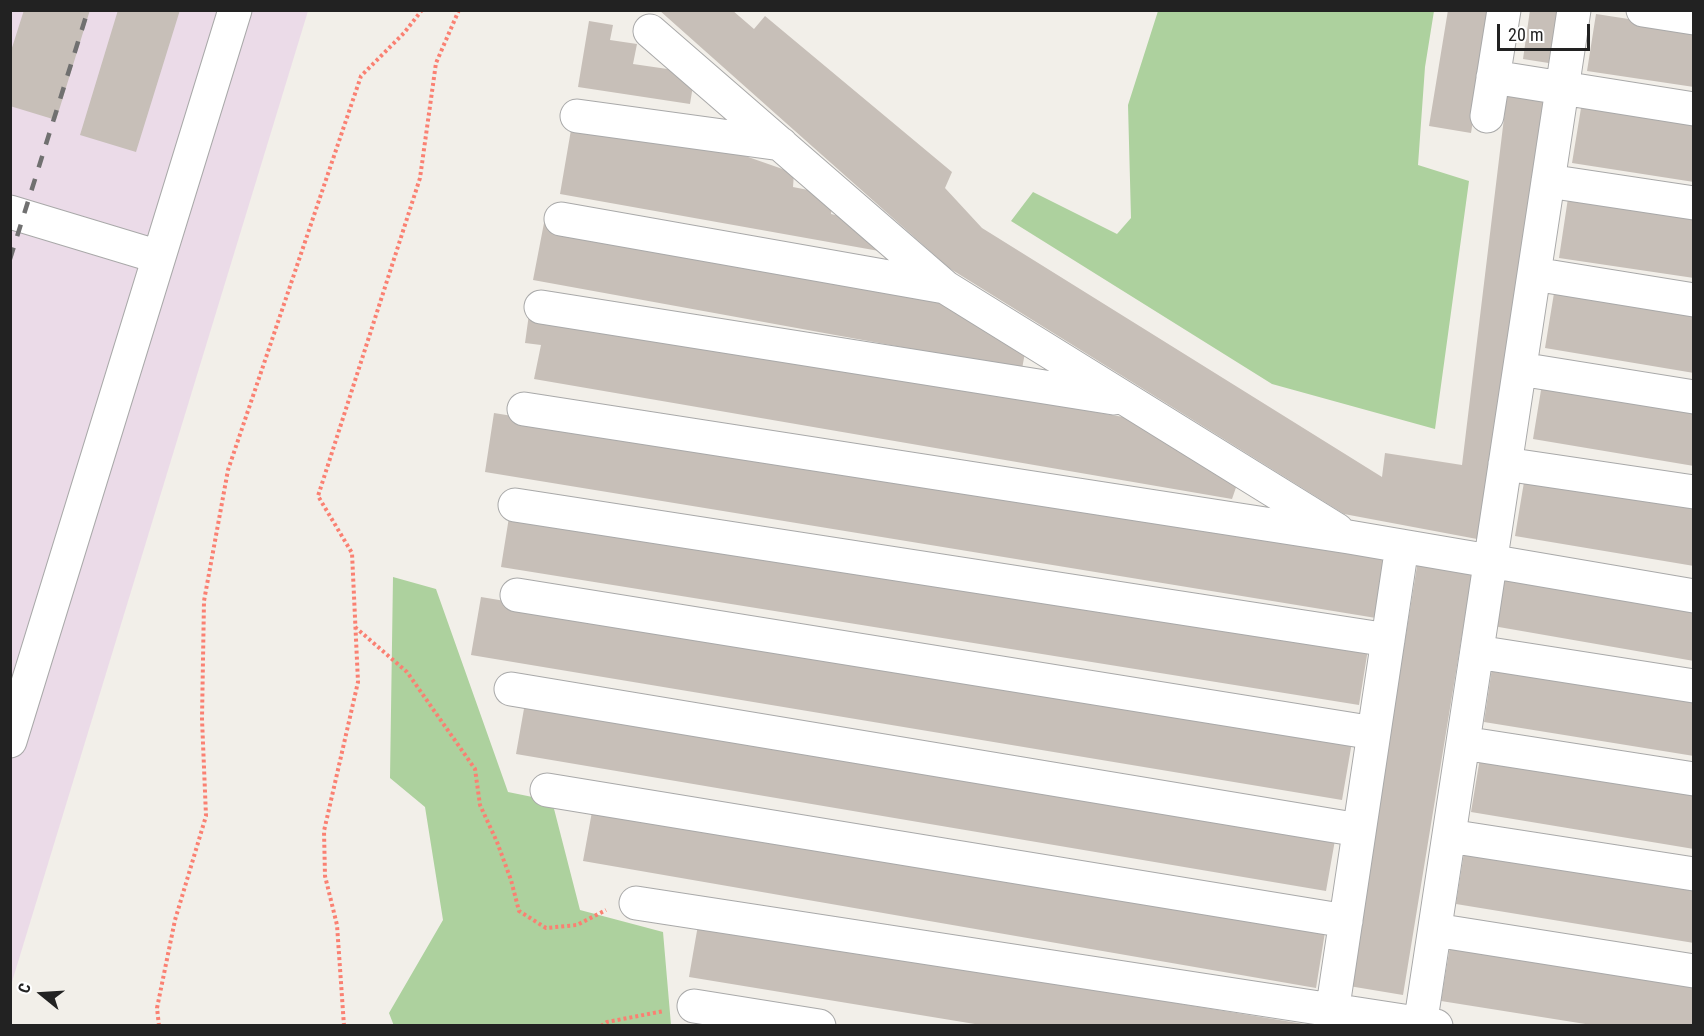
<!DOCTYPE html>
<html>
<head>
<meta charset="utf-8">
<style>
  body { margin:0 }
  #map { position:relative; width:1704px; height:1036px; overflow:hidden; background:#f2efe9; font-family:"Roboto Condensed",sans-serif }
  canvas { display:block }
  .frame { position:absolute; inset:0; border:12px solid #222; pointer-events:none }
  .north { position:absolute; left:12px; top:964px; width:60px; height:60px; -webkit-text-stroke:4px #fff; paint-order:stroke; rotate:288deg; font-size:16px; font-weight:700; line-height:24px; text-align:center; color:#222 }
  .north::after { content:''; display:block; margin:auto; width:21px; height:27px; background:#222; clip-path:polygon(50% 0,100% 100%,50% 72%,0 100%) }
  .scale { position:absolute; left:1497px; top:24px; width:93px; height:27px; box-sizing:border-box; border:3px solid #222; border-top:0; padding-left:8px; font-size:18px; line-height:21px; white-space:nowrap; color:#222; -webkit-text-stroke:4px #fff; paint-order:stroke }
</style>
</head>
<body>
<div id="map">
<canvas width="1704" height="1036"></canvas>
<div class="frame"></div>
<div class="north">С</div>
<div class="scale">20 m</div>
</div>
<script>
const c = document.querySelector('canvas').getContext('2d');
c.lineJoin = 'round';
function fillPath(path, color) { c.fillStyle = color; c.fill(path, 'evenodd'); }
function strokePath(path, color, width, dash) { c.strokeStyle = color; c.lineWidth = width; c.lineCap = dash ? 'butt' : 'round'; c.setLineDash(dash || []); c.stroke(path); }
fillPath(new Path2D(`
  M11,11H308L11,985Z`), '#ebdbe8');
fillPath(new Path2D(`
  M1158,11H1434L1425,67L1418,165L1469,181L1435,429L1272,384L1011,221L1033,192L1117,234L1131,218L1128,105Z
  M393,577L436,589L508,792L552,801L580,910L663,932L671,1025L394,1026L389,1013L443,920L425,807L390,778Z`), '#add19e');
fillPath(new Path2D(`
  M24,10H90L56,120L10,106V54Z
  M118,10H180L136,152L80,135Z
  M659,10H732L754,29L765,16L952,172L945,188L982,228L1382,477L1385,453L1462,465L1508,85L1550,90L1477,539L1344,514L949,268Z
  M1448,10H1491L1471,133L1429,126Z
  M1530,10H1563L1555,64L1523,59Z
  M1596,14L1694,29V87L1587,71Z
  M589,21L613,25L610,40L637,44L633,64L695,73L690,104L578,87Z
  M1582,102L1694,120V182L1572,163Z
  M572,124L708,143L794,173L793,187L833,195L831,214L856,220L879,251L560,194Z
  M1568,198L1694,217V278L1559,258Z
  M544,223L934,293L1026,347L1022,369L533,280Z
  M1555,287L1694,310V373L1545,348Z
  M529,314L1135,419L1240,476L1232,499L534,379L541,345L525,343Z
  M1542,384L1694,409V466L1533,439Z
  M494,413L1386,559L1376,618L485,472Z
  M1525,476L1694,504V566L1515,536Z
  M510,511L1368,649L1359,705L501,567Z
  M1418,560L1473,568L1403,995L1349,986Z
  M1504,568L1694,601V661L1493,626Z
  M481,597L1352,742L1342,800L471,655Z
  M1493,661L1694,695V756L1484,722Z
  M525,703L1335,840L1326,891L516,754Z
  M1481,752L1694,788V849L1471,812Z
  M593,806L1325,932L1316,988L583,861Z
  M1465,846L1694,883V943L1456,904Z
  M698,925L1304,1024L1303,1026H987L689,977Z
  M1451,940L1694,979V1026H1598L1441,1001Z`), '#c7bfb8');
const minor = new Path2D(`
  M1643,10L1694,18
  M650,31L945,287L1337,530
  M1493,77L1694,109
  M577,116L781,144
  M1487,116L1504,10
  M1548,181L1694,203
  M10,212L159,257
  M561,219L945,287
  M1534,274L1694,300
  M541,307L1114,398
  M1520,369L1694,397
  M524,409L1349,537L1694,596
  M1505,464L1694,492
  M515,505L1388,640
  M517,595L1374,733
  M1477,652L1694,686
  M511,689L1359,830
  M10,741L235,10
  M1463,743L1694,779
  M547,790L1346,921
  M1449,836L1694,874
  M636,903L1436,1026
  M1435,930L1694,971
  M694,1006L819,1026
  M1330,1026L1402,546
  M1420,1026L1574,10`);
strokePath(minor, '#a9a9a9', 35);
strokePath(new Path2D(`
  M355,627L407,672L475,769L480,805L497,842L511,880L519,911L546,928L577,925L606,910
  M159,1026L157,1008L175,920L206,816L202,719L204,601L228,470L361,76L404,33L422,10
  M344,1026L337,925L325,876L324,831L358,682L352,553L318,496L420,178L436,63L459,10
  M601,1026L607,1022L664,1011`), '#fa8072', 4, [3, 3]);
strokePath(minor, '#fff', 33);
strokePath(new Path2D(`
  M10,259L88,10`), '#707070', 4.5, [12, 12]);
</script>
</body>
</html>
